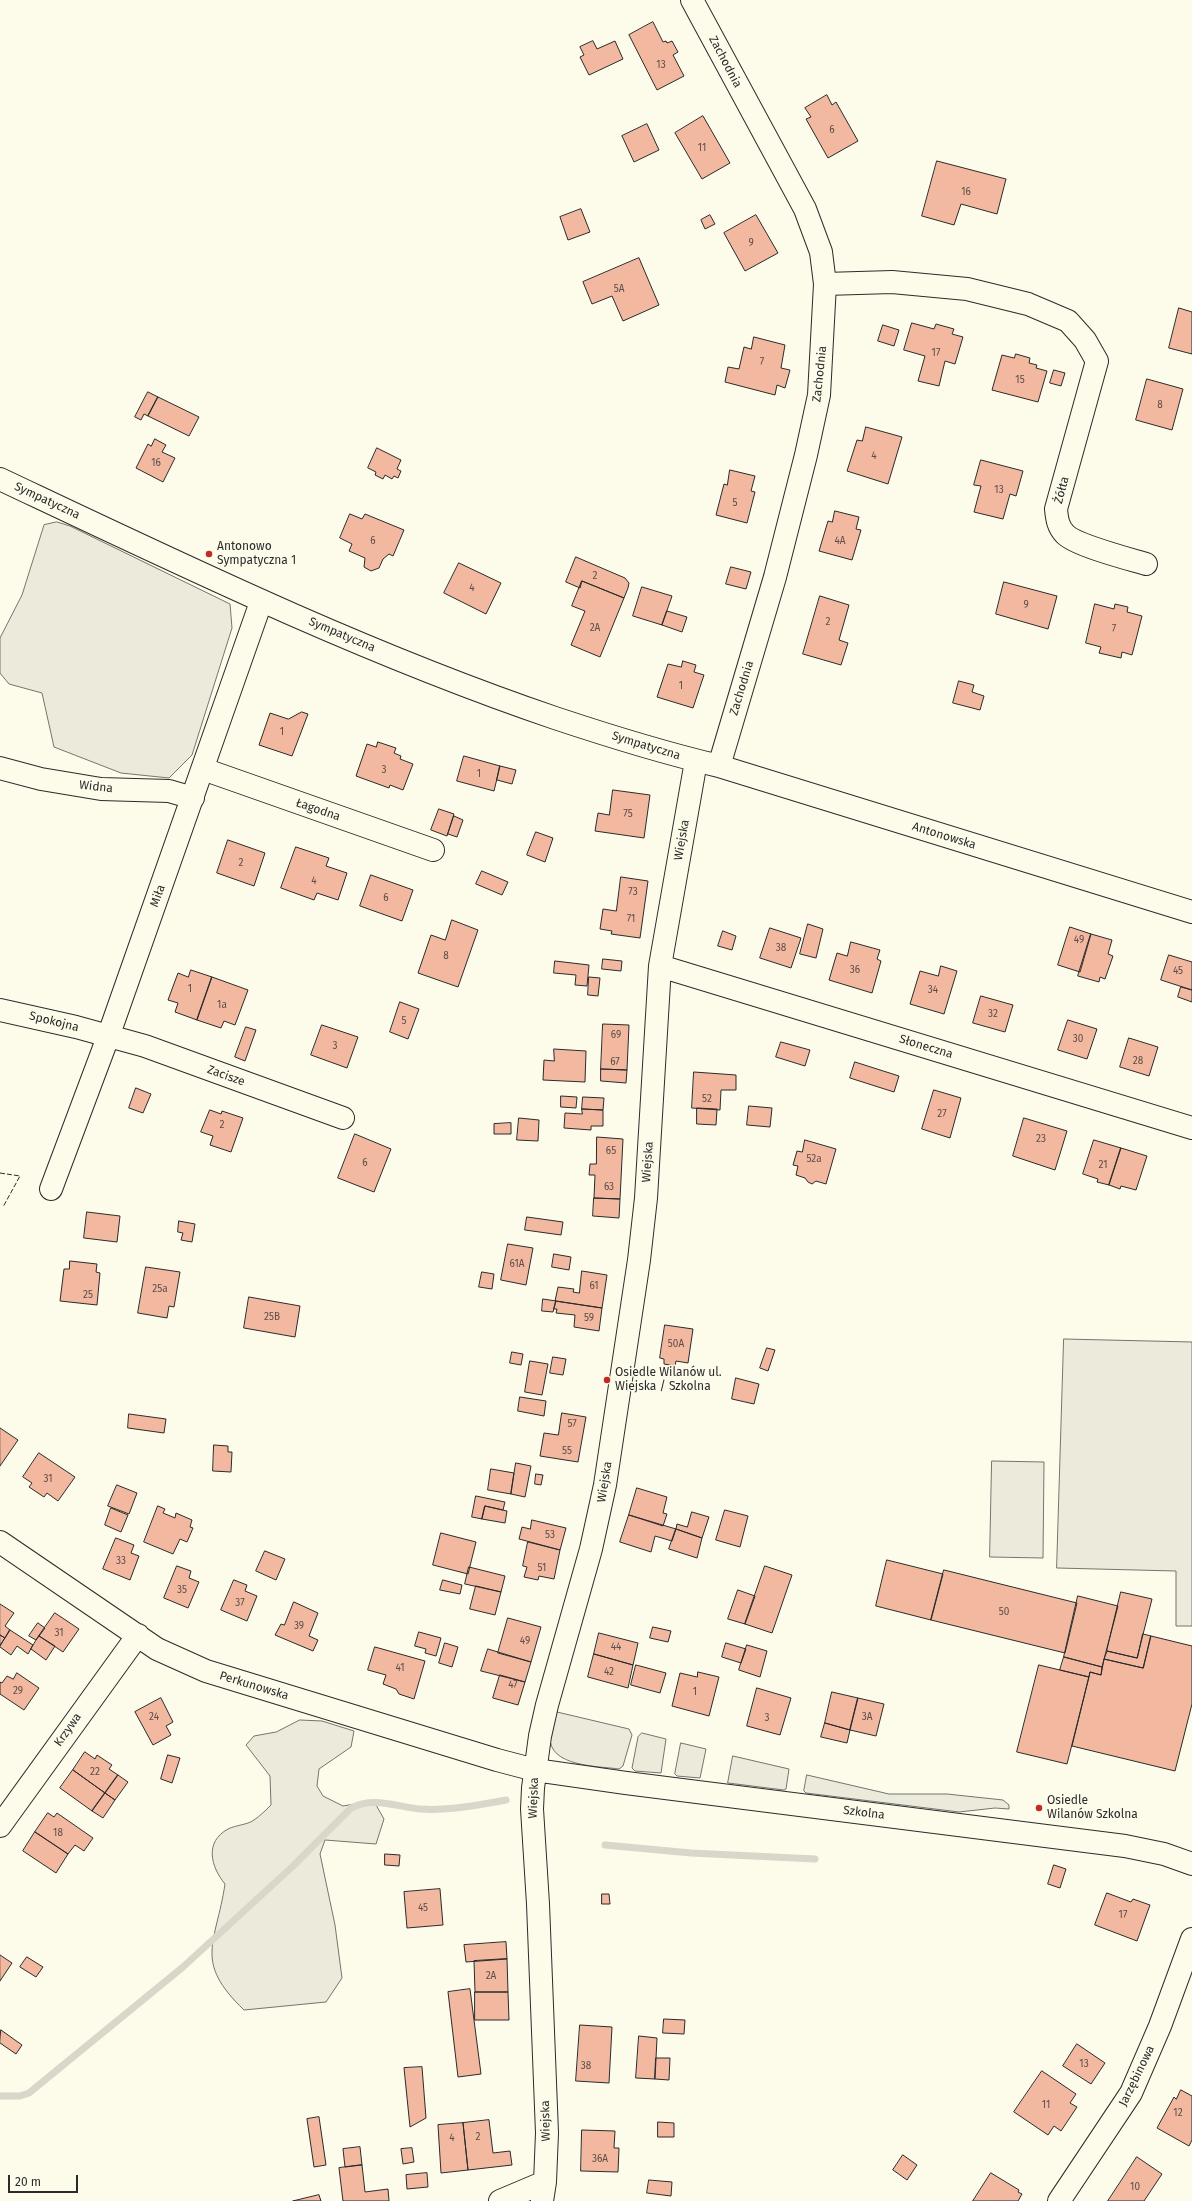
<!DOCTYPE html>
<html>
<head>
<meta charset="utf-8">
<style>
  body { margin:0 }
  #map { position:relative; width:1192px; height:2201px; overflow:hidden; background:#fdfbea; font-family:"Fira Sans",sans-serif }
  canvas { display:block }
  .scale { position:absolute; left:8px; top:2175px; width:70px; height:18px; box-sizing:border-box; border:2px solid #2b2b2b; border-top:0; padding-left:5px; font-size:12px; line-height:14px; white-space:nowrap; color:#2b2b2b; -webkit-text-stroke:3px #fdfbea; paint-order:stroke }
</style>
</head>
<body>
<div id="map">
<canvas width="1192" height="2201"></canvas>
<div class="scale">20 m</div>
</div>
<script>
const c = document.querySelector('canvas').getContext('2d');
c.lineJoin = 'round';
function fillPath(path, color) { c.fillStyle = color; c.fill(path, 'evenodd'); }
function strokePath(path, color, width, dash) { c.strokeStyle = color; c.lineWidth = width; c.lineCap = dash ? 'butt' : 'round'; c.setLineDash(dash || []); c.stroke(path); }
function label(font, color, halo, rows, align = 'center') {
  c.font = font + ' "Fira Sans",sans-serif'; c.lineWidth = 3; c.setLineDash([]); c.textBaseline = 'middle'; c.strokeStyle = halo; c.fillStyle = color; for (const [text, x, y, turn = 0] of rows) {
    c.save(); c.translate(x, y); c.rotate((+turn || 0) * Math.PI / 180); c.textAlign = isNaN(turn) ? turn : align; if (halo) c.strokeText(text, 0, 0); c.fillText(text, 0, 0); c.restore();
  }
}
const green = new Path2D(`
  M57,522L70,526L230,604L232,628L192,755L169,778L121,773L54,747L42,693L9,684L0,673V638L22,595L44,525Z
  M1064,1339L1192,1342V1626H1176V1571L1057,1568Z
  M992,1461L1044,1462L1043,1558L990,1557Z
  M557,1712L629,1729L632,1735L623,1766L619,1769C598,1766 548,1767 550,1736C550,1728 555,1719 557,1712Z
  M300,1720L322,1721L354,1731L351,1747L319,1769L317,1786L323,1796L343,1806L361,1803L376,1805L384,1819L376,1844L325,1840L320,1854L335,1925L342,1978L326,2002L244,2010C193,1961 216,1944 225,1884C211,1867 204,1842 228,1829C236,1825 247,1825 254,1820C260,1816 266,1810 271,1805L270,1776L246,1745L254,1736L276,1732Z
  M642,1733L666,1739L661,1773L635,1771L632,1768L638,1737Z
  M681,1743L706,1749L700,1778L677,1776L675,1774Z
  M733,1756L789,1769L786,1789L784,1790L728,1783Z
  M807,1775L889,1794H947L1003,1800L1009,1805V1809L995,1808L959,1812L806,1793L804,1791Z`);
fillPath(green, '#ecebdb');
strokePath(green, '#74746e', 1);
strokePath(new Path2D(`
  M605,1845L691,1853L815,1859
  M0,2096H20L29,2093L183,1967L292,1867L351,1808C374,1796 397,1807 420,1809C448,1811 479,1805 506,1800`), '#d8d7c9', 7);
const building = new Path2D(`
  M653,22L663,42L666,41L667,43L672,41L678,52L673,55L684,76L657,90L629,35Z
  M593,41L597,49L615,41L623,59L589,75L580,57L584,55L580,47Z
  M827,95L832,105L836,102L858,141L828,158L806,119L811,117L805,108Z
  M703,116L730,163L702,179L675,133Z
  M647,124L659,150L634,162L622,136Z
  M937,161L1006,179L997,214L961,204L954,225L922,216Z
  M581,209L590,232L568,240L560,217Z
  M710,215L715,224L705,229L701,220Z
  M756,215L778,253L745,271L724,233Z
  M639,258L659,305L623,321L612,296L592,304L583,282Z
  M1179,308L1192,312V354L1169,348Z
  M912,323L934,329L936,324L954,329L952,334L963,337L955,364L945,361L939,386L918,381L925,356L904,350Z
  M883,325L899,330L894,346L878,341Z
  M754,337L785,345L781,368L790,370L785,388L777,385L775,395L725,382L728,367L739,369L744,347L751,349Z
  M1016,354L1030,358L1029,363L1037,365L1036,368L1047,371L1038,402L992,390L1002,355L1014,358Z
  M1054,370L1065,373L1061,386L1050,383Z
  M1147,379L1183,389L1172,430L1136,420Z
  M148,392L158,397L148,416L144,414L141,420L135,417Z
  M158,397L199,417L189,436L148,416Z
  M866,427L902,437L888,484L847,471L857,440L862,441Z
  M155,439L166,445L162,452L175,458L163,482L136,468L148,444L151,446Z
  M377,448L401,460L397,469L401,471L398,478L394,476L392,479L385,475L383,479L375,475L376,472L368,468Z
  M981,460L1023,471L1016,496L1010,494L1003,519L974,512L981,486L974,485Z
  M730,470L755,476L751,491L755,492L747,523L716,515L724,484L727,485Z
  M835,511L859,517L856,529L861,530L852,560L819,551L828,521L832,522Z
  M350,514L362,519L365,514L404,530L393,556L389,554L383,559L379,568L371,571L364,567L365,558L349,551L352,544L340,538Z
  M576,557L625,578L629,583L628,588L624,598L582,581L580,588L566,582Z
  M459,563L501,583L486,614L444,593Z
  M731,567L751,572L746,589L726,584Z
  M582,581L624,598L600,657L571,645L585,611L572,606Z
  M1004,582L1057,596L1048,629L996,614Z
  M642,587L672,596L662,625L633,616Z
  M820,596L849,605L839,640L848,643L841,665L803,654Z
  M1095,604L1114,609L1115,604L1128,607L1127,612L1142,616L1132,655L1122,652L1121,658L1099,653L1101,647L1086,643Z
  M667,611L687,617L682,632L662,625Z
  M683,661L696,665L694,672L704,675L693,708L657,697L668,664L681,667Z
  M959,681L974,685L972,692L984,696L980,710L953,703Z
  M302,712L308,714L292,756L259,745L270,713L288,719Z
  M378,742L396,748L394,753L401,756L400,759L413,764L403,790L390,785L389,788L356,776L367,744L376,747Z
  M464,756L500,766L494,791L457,781Z
  M500,766L516,770L512,784L497,780Z
  M613,790L650,795L644,838L595,831L598,813L609,815Z
  M439,809L454,814L447,836L431,830Z
  M454,816L463,820L457,837L448,834Z
  M536,832L553,838L545,862L527,855Z
  M228,840L265,853L254,886L217,873Z
  M296,847L329,858L326,866L347,873L338,900L317,893L314,900L281,888Z
  M482,871L508,882L502,895L476,884Z
  M371,875L413,890L402,921L360,906Z
  M621,877L648,881L640,938L611,934L612,931L600,929L603,909L616,911Z
  M452,920L478,930L458,987L418,973L431,935L445,940Z
  M808,924L823,929L816,958L800,954Z
  M1070,927L1091,934L1080,972L1058,965Z
  M770,928L801,938L791,968L760,958Z
  M723,931L736,936L732,950L718,946Z
  M1091,934L1112,940L1108,954L1113,956L1105,979L1100,977L1099,982L1078,976Z
  M851,942L880,950L877,959L881,961L872,993L829,980L837,953L847,956Z
  M1169,955L1192,962V990L1161,980Z
  M603,959L622,961L621,971L602,969Z
  M555,961L589,965L587,986L575,985L576,975L554,973Z
  M941,966L957,971L944,1014L910,1004L920,971L938,976Z
  M191,970L212,977L197,1020L175,1012L178,1003L168,1000L178,973L188,977Z
  M212,977L248,990L235,1025L224,1021L221,1028L197,1020Z
  M589,977L600,978L598,996L588,995Z
  M1181,987L1192,990V1002L1178,997Z
  M981,996L1013,1005L1005,1032L973,1023Z
  M400,1002L419,1009L408,1039L390,1032Z
  M1068,1020L1097,1029L1087,1059L1058,1050Z
  M603,1024L629,1025L627,1070L601,1069Z
  M322,1025L358,1037L347,1068L311,1055Z
  M246,1027L256,1030L245,1061L235,1057Z
  M1129,1038L1158,1047L1149,1076L1120,1067Z
  M781,1042L810,1050L805,1066L776,1057Z
  M554,1049L586,1051L585,1082L543,1080L544,1060L554,1061Z
  M855,1062L899,1076L894,1092L850,1078Z
  M601,1069L627,1070L626,1083L601,1081Z
  M694,1072L736,1075V1090H721L720,1110L692,1108Z
  M136,1088L151,1094L143,1113L129,1108Z
  M934,1090L961,1098L950,1138L922,1129Z
  M561,1096L577,1097L576,1108L561,1107Z
  M583,1097L604,1098L603,1110L582,1109Z
  M749,1106L772,1108L770,1127L747,1125Z
  M697,1108L717,1109L716,1125L697,1124Z
  M582,1109L603,1110V1126H591V1130L564,1128L565,1113L582,1114Z
  M210,1110L221,1114L222,1111L243,1118L231,1152L210,1145L213,1136L201,1132Z
  M519,1118L539,1120L538,1141L517,1140Z
  M1024,1118L1067,1131L1055,1170L1013,1156Z
  M511,1123V1134H494V1124Z
  M355,1134L391,1149L374,1192L338,1178Z
  M597,1137L623,1139L620,1199L594,1198L595,1175H589L590,1164H596Z
  M805,1140L836,1149L826,1184L816,1181L812,1184L808,1182L805,1178L796,1175L798,1166L793,1165L797,1151L802,1152Z
  M1094,1140L1121,1148L1109,1185L1097,1182L1098,1179L1083,1174Z
  M1121,1148L1147,1156L1136,1190L1121,1186L1120,1189L1109,1185Z
  M594,1198L620,1199L619,1218L593,1216Z
  M87,1212L120,1216L117,1242L84,1238Z
  M527,1217L563,1222L561,1235L525,1230Z
  M179,1221L195,1224L192,1242L181,1240L183,1233L178,1232Z
  M508,1244L533,1248L526,1285L501,1280Z
  M554,1254L571,1257L569,1270L552,1267Z
  M70,1261L97,1264L96,1272L100,1273L97,1305L60,1301L64,1269H69Z
  M146,1267L180,1272L174,1307L169,1306L167,1318L138,1313Z
  M582,1271L607,1275L602,1308L555,1301L558,1287L574,1289L573,1292L579,1293Z
  M482,1272L494,1274L492,1289L479,1287Z
  M249,1297L300,1306L295,1337L244,1328Z
  M543,1299L556,1301L553,1312L542,1311Z
  M556,1301L602,1308L599,1331L574,1327L575,1315L556,1313L557,1309H554Z
  M665,1325L693,1329L688,1363L676,1361L675,1366L664,1364V1359L660,1358Z
  M767,1348L775,1350L768,1371L760,1368Z
  M512,1352L523,1354L521,1365L510,1363Z
  M553,1357L566,1359L563,1375L550,1373Z
  M530,1361L548,1364L542,1395L525,1392Z
  M736,1378L759,1384L754,1404L732,1399Z
  M520,1397L546,1401L544,1416L518,1411Z
  M562,1413L586,1417L578,1462L540,1456L544,1433L558,1435Z
  M129,1414L166,1419L164,1433L128,1428Z
  M0,1428L18,1440L0,1466Z
  M214,1445L228,1446V1452H232L231,1472L213,1471Z
  M39,1453L75,1477L58,1501L47,1493L44,1497L29,1487L32,1483L23,1477Z
  M516,1463L531,1466L525,1497L511,1494Z
  M491,1469L514,1473L511,1494L488,1490Z
  M536,1474L543,1475L541,1485L535,1484Z
  M117,1485L137,1493L129,1514L108,1506Z
  M637,1488L667,1497L663,1513L667,1514L663,1526L629,1515Z
  M476,1496L505,1502L503,1510L485,1506L482,1519L472,1517Z
  M158,1506L165,1509L163,1513L175,1518L176,1513L192,1520L190,1527L193,1528L187,1542L180,1539L173,1554L144,1542Z
  M485,1506L507,1511L505,1523L482,1519Z
  M111,1508L128,1515L121,1532L105,1525Z
  M725,1510L748,1516L740,1547L716,1540Z
  M692,1512L709,1517L702,1538L676,1529L677,1524L687,1527Z
  M629,1515L676,1529L672,1541L655,1536L651,1552L620,1542Z
  M532,1520L566,1528L560,1550L519,1539L522,1527L530,1529Z
  M676,1529L702,1538L697,1558L669,1549Z
  M441,1533L476,1542L468,1574L433,1565Z
  M116,1538L134,1545L131,1553L139,1556L130,1580L103,1569Z
  M528,1542L560,1550L554,1579L539,1576L538,1580L524,1577L527,1567L523,1566Z
  M265,1551L285,1559L276,1580L256,1571Z
  M887,1560L943,1574L931,1620L876,1606Z
  M177,1566L191,1571L189,1578L199,1582L188,1608L164,1598Z
  M765,1566L792,1575L772,1633L745,1624Z
  M469,1567L505,1576L501,1592L465,1584Z
  M944,1570L1077,1603L1065,1653L931,1620Z
  M234,1580L247,1585L245,1591L257,1596L247,1621L221,1610Z
  M443,1580L462,1585L460,1594L440,1590Z
  M476,1586L501,1592L495,1615L470,1609Z
  M738,1590L755,1596L745,1624L728,1619Z
  M1121,1592L1152,1599L1137,1658L1107,1651Z
  M1078,1596L1118,1606L1102,1667L1064,1657Z
  M294,1602L318,1613L309,1636L318,1640L313,1651L275,1635L281,1624L284,1625Z
  M0,1604L14,1613L5,1626L10,1630L5,1638L0,1635Z
  M55,1613L79,1629L63,1652L39,1636Z
  M508,1618L541,1627L531,1662L498,1653Z
  M38,1623L45,1628L36,1640L29,1636Z
  M653,1627L671,1631L668,1642L650,1638Z
  M10,1630L33,1645L28,1654L17,1646L11,1655L0,1647Z
  M419,1632L441,1638L436,1656L425,1653L426,1649L415,1646Z
  M599,1633L638,1643L633,1665L594,1654Z
  M1143,1634L1151,1636L1143,1668L1104,1659L1107,1651L1137,1658Z
  M0,1635L5,1638L0,1645Z
  M39,1636L55,1646L46,1660L31,1649Z
  M1151,1636L1192,1646V1704L1175,1771L1072,1746L1090,1672L1101,1675L1104,1659L1143,1668Z
  M445,1643L458,1647L452,1667L439,1663Z
  M726,1643L746,1649L741,1663L722,1657Z
  M747,1645L767,1651L760,1677L739,1670Z
  M375,1647L425,1661L414,1699L399,1694L396,1689L383,1684L386,1675L368,1670Z
  M488,1649L531,1662L525,1682L481,1671Z
  M594,1654L633,1665L628,1688L588,1677Z
  M1064,1657L1102,1667L1101,1675L1090,1672L1089,1677L1060,1670Z
  M636,1665L666,1673L660,1693L631,1685Z
  M1039,1665L1089,1677L1067,1764L1017,1752Z
  M698,1672L719,1677L709,1716L672,1706L680,1673L697,1677Z
  M17,1673L39,1688L24,1710L0,1694V1682L2,1683L7,1676L13,1679Z
  M500,1675L525,1682L518,1705L493,1698Z
  M757,1688L791,1698L780,1735L747,1726Z
  M832,1692L858,1698L850,1730L825,1723Z
  M161,1698L173,1722L166,1726L171,1735L153,1745L135,1712Z
  M858,1698L884,1704L876,1736L850,1730Z
  M825,1723L850,1730L847,1743L821,1737Z
  M85,1752L95,1759L97,1755L112,1765L109,1769L118,1775L105,1793L73,1770Z
  M168,1755L180,1758L172,1783L161,1779Z
  M73,1770L105,1793L92,1811L60,1788Z
  M118,1775L128,1782L115,1800L105,1793Z
  M105,1793L115,1800L103,1818L92,1811Z
  M48,1813L54,1817L57,1813L93,1838L84,1851L75,1845L68,1854L35,1832Z
  M35,1832L68,1854L56,1873L23,1851Z
  M385,1854L400,1855L399,1866L385,1865Z
  M1054,1865L1066,1869L1060,1888L1048,1884Z
  M440,1889L443,1925L407,1928L404,1892Z
  M1107,1893L1131,1902L1133,1899L1150,1905L1137,1941L1095,1925Z
  M602,1894H609L610,1904H602Z
  M506,1942L507,1959L466,1962L464,1945Z
  M0,1955L12,1963L0,1981Z
  M27,1957L43,1967L36,1977L20,1967Z
  M507,1959L508,1992H475L474,1961Z
  M470,1989L481,2074L458,2077L448,1992Z
  M475,1992H508L509,2020H475Z
  M664,2019L685,2020L684,2034L663,2033Z
  M580,2025L612,2027L609,2083L576,2081Z
  M1,2030L22,2045L16,2054L0,2043Z
  M639,2036L657,2038L655,2079L636,2078Z
  M1077,2044L1105,2063L1091,2084L1063,2066Z
  M656,2058H670L669,2080L655,2079Z
  M422,2067L426,2118L410,2127L404,2068Z
  M1042,2071L1076,2094L1070,2103L1077,2107L1061,2131L1054,2126L1048,2135L1014,2112Z
  M1181,2090L1192,2096V2140L1189,2146L1157,2128L1174,2097L1176,2099Z
  M319,2117L326,2165L314,2167L307,2119Z
  M489,2120L493,2153L510,2151L512,2165L468,2170L463,2123Z
  M658,2122L674,2123V2137H658Z
  M463,2123L468,2170L441,2173L438,2125Z
  M582,2130L615,2131L614,2148H619L618,2172L581,2171Z
  M360,2147L362,2165L345,2167L343,2149Z
  M412,2148L414,2162L403,2164L401,2149Z
  M903,2155L917,2165L907,2180L893,2170Z
  M1137,2157L1162,2174L1144,2201H1108Z
  M362,2165L365,2192L388,2189L389,2201H343L339,2168Z
  M427,2173L428,2187L407,2189L406,2175Z
  M991,2173L1019,2190L1018,2192L1022,2194L1018,2201H973Z
  M649,2180L672,2182L671,2196L647,2193Z
  M319,2195L321,2201H293Z`);
fillPath(building, '#f2b8a0');
strokePath(building, '#2b2b2b', 1);
const minor = new Path2D(`
  M692,0L805,209L821,252L825,284L819,395L806,455L775,577L719,766
  M825,284L892,282L967,289L1028,304L1068,321L1085,340L1097,361L1056,509C1057,519 1058,527 1065,534C1075,545 1129,559 1146,564
  M0,479C182,565 364,653 555,718C609,736 664,753 719,766L1192,912
  M0,768L41,779L101,789L169,791L193,798
  M203,769L433,850
  M660,966L1192,1128
  M0,1010L76,1027L145,1046L343,1118
  M51,1189L108,1037L261,602
  M0,1542L157,1649L206,1671L497,1760L535,1770L626,1783L1125,1846L1164,1854L1192,1864
  M0,1826L138,1635
  M500,2201L545,2182
  M542,2201L545,2182L547,2133L538,1904L532,1809L533,1788L540,1736L547,1705L591,1549L605,1485L639,1260L646,1198L660,966L696,761
  M1059,2201L1131,2093L1160,2026L1192,1939`);
strokePath(minor, '#2b2b2b', 24);
strokePath(minor, '#fdfbea', 22);
strokePath(new Path2D(`
  M0,1173L20,1176L3,1207`), '#2b2b2b', 1, [5, 2]);
for (const [x, y, r, color] of [
  [209,554,4,"#c62828"],
  [607,1380,4,"#c62828"],
  [1039,1808,4,"#c62828"]
]) { const dot = new Path2D(); dot.arc(x, y, r, 0, 2 * Math.PI); c.fillStyle = color; c.fill(dot); strokePath(dot, '#fdfbea', 1.5); }
label('10px', '#5d4e48', null, [
  ["13",661,65],
  ["6",832,130],
  ["11",702,148],
  ["16",966,192],
  ["9",751,243],
  ["5A",619,289],
  ["17",936,353],
  ["7",762,362],
  ["15",1020,380],
  ["8",1160,405],
  ["4",874,456],
  ["16",156,463],
  ["13",999,490],
  ["5",735,503],
  ["6",373,541],
  ["4A",840,541],
  ["2",595,576],
  ["4",472,588],
  ["9",1026,605],
  ["2",828,622],
  ["2A",595,628],
  ["7",1114,629],
  ["1",681,686],
  ["1",282,732],
  ["3",384,770],
  ["1",479,774],
  ["75",628,814],
  ["2",241,863],
  ["4",314,881],
  ["73",633,892],
  ["6",386,898],
  ["71",631,919],
  ["49",1079,940],
  ["38",781,948],
  ["8",446,956],
  ["36",855,970],
  ["45",1178,971],
  ["1",190,989],
  ["34",933,990],
  ["1a",222,1005],
  ["32",993,1014],
  ["5",404,1021],
  ["69",616,1035],
  ["30",1078,1039],
  ["3",335,1046],
  ["28",1138,1061],
  ["67",615,1062],
  ["52",707,1099],
  ["27",942,1114],
  ["2",222,1125],
  ["23",1041,1139],
  ["65",611,1151],
  ["52a",814,1159],
  ["6",365,1163],
  ["21",1103,1165],
  ["63",609,1187],
  ["61A",517,1264],
  ["61",594,1286],
  ["25a",160,1289],
  ["25",88,1295],
  ["25B",272,1317],
  ["59",589,1318],
  ["50A",676,1344],
  ["57",572,1424],
  ["55",567,1451],
  ["31",48,1479],
  ["53",550,1535],
  ["33",121,1561],
  ["51",542,1568],
  ["35",182,1590],
  ["37",240,1603],
  ["50",1004,1612],
  ["39",299,1626],
  ["31",59,1633],
  ["49",525,1641],
  ["44",616,1647],
  ["41",400,1668],
  ["42",609,1672],
  ["47",513,1685],
  ["29",18,1691],
  ["1",695,1692],
  ["24",154,1717],
  ["3A",867,1717],
  ["3",767,1718],
  ["22",95,1772],
  ["18",58,1833],
  ["45",423,1908],
  ["17",1123,1915],
  ["2A",491,1976],
  ["13",1084,2064],
  ["38",586,2066],
  ["11",1046,2105],
  ["12",1178,2113],
  ["2",478,2137],
  ["4",452,2138],
  ["36A",600,2159],
  ["10",1135,2187]
]);
label('12px', '#2b2b2b', '#fdfbea', [
  ["Zachodnia",725,62,62],
  ["Zachodnia",820,374,-84],
  ["Żółta",1062,490,-75],
  ["Sympatyczna",47,501,25],
  ["Sympatyczna",342,635,23],
  ["Zachodnia",742,688,-73],
  ["Sympatyczna",646,746,17],
  ["Widna",96,787,6],
  ["Łagodna",318,810,19],
  ["Antonowska",944,836,17],
  ["Wiejska",682,840,-80],
  ["Miła",158,896,-70],
  ["Spokojna",54,1022,14],
  ["Słoneczna",926,1047,17],
  ["Zacisze",226,1076,20],
  ["Wiejska",648,1162,-86],
  ["Wiejska",605,1482,-81],
  ["Perkunowska",254,1686,17],
  ["Krzywa",68,1730,-55],
  ["Wiejska",534,1798,-88],
  ["Szkolna",864,1813,7],
  ["Jarzębinowa",1137,2076,-64],
  ["Wiejska",546,2121,-91]
]);
label('12px', '#2b2b2b', '#fdfbea', [
  ["Antonowo",217,547],
  ["Sympatyczna 1",217,561],
  ["Osiedle Wilanów ul.",615,1373],
  ["Wiejska / Szkolna",615,1387],
  ["Osiedle",1047,1801],
  ["Wilanów Szkolna",1047,1815]
], 'left');
</script>
</body>
</html>
